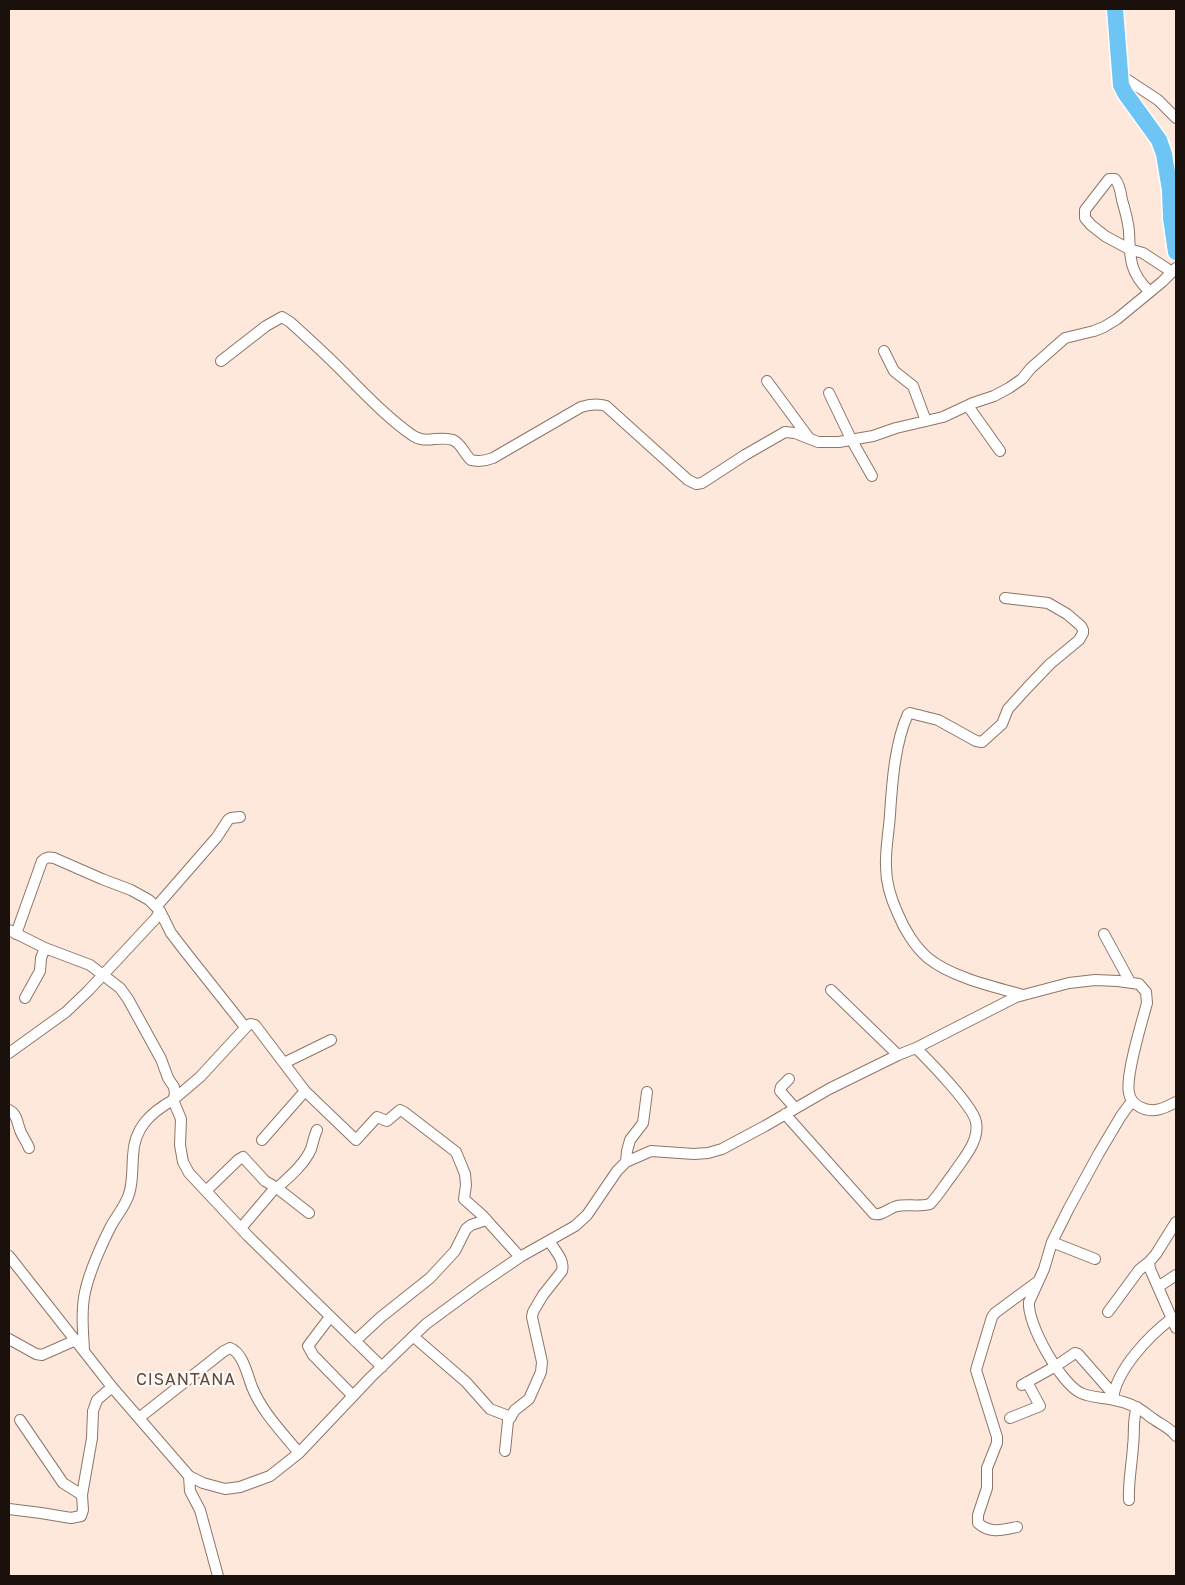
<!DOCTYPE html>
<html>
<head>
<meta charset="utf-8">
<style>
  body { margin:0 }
  #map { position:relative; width:1185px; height:1585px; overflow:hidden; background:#fee7db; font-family:"Golos Text",sans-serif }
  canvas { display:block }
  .frame { position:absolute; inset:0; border:10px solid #1a110c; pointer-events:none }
</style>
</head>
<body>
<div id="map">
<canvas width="1185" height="1585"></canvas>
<div class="frame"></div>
</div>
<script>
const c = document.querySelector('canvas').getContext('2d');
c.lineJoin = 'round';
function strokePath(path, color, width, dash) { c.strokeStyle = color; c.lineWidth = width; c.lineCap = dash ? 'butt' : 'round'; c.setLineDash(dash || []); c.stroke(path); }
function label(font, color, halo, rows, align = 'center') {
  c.font = font + ' "Golos Text",sans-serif'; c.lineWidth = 4.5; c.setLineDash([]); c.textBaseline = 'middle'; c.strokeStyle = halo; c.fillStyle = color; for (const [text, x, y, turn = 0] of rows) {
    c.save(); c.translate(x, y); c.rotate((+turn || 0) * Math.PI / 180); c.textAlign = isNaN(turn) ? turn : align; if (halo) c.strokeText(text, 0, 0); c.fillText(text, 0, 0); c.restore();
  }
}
const minor = new Path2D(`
  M1120,75L1158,100L1176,118
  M1149,291C1129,272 1130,257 1129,231C1128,221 1125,210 1122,200C1121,193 1120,185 1115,179H1109L1085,210V218L1091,225L1105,236L1129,249L1143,253L1172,272
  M884,351L894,371L913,386L926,421
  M221,361L266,326L282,317L290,322C310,340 330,358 349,378C369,398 389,419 412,435C425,445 439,435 453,440C462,444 464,454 471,460C479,462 485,461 493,458L581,407C590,404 597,403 606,406L688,480L696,484L702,483L745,455L785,432L795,433L818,442H839L873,436L896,428L943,417L973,403L994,396L1009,388L1022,379L1031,368L1065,338L1094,331L1104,327L1117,319L1162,282L1176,268
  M767,381L809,438
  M829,393L851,439L872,476
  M968,406L1000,451
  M1005,598L1048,603L1067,614L1081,626L1083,630V633L1079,640L1050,664L1027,688L1008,709L1002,724L982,742L976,741L938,720L910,713L908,714C895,742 892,783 890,814C889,832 885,850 886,867C886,884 891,899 898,914C904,929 915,947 928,958C951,977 994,987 1023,995
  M156,907L217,837L228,820L231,818L240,817
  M9,930L45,948L90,965L120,988L128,999L161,1059L168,1078L174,1087L175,1094L173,1100C150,1113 134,1128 133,1156C132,1169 133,1182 129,1194C125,1207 116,1216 110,1228C100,1248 90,1270 85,1292C81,1311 83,1331 84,1350
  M16,934L42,861C46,857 49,857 54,858L102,879L131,890L149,900L160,911L171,933L184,950L245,1027
  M1104,934L1130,982
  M831,990L898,1055
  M25,998L40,971L41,958L45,948
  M9,1053L66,1012L88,991L156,918L160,911
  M284,1063L331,1040
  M789,1079L781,1087L780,1091L795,1108
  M305,1091L255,1025L251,1024L248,1025L200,1077L173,1100L181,1119L180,1145L183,1162L189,1173L248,1236L382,1367
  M1132,1101L1121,1116L1099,1153L1069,1208L1052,1242L1044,1269L1029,1302C1027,1324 1061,1384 1081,1393C1091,1398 1103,1397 1114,1400C1121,1401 1130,1404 1136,1407C1143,1410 1148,1416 1155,1420C1162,1425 1170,1428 1176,1436
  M9,1110C17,1114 17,1122 20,1130C22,1136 27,1142 29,1148
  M785,1114L874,1214C882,1216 889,1208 897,1206C907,1204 919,1207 930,1204C939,1195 945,1184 953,1174C963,1159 980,1141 976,1122C973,1106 929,1061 916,1048
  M262,1140L305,1091L356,1140L377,1117L387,1121L400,1110L404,1112L456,1152L465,1174L466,1185L464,1199L483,1216L520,1257
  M626,1162L627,1151L630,1140L643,1123L647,1092
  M277,1188C289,1177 304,1165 311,1149C313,1143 314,1136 317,1130
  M206,1191L238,1160L243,1157L265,1181L277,1188L309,1213
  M1176,1222L1156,1254L1149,1262L1150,1269L1176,1328
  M241,1228L275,1188
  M1052,1242L1095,1259
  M9,1256L112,1387L189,1476L203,1483L225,1489L240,1487L270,1476L299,1453L371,1377L426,1324L479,1285L520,1257L575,1226L587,1215L617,1171L626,1162L651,1151L694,1154L708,1153L722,1149L765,1126L829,1089L898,1055L916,1048L1016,997L1069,983L1095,980L1118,981L1139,984L1146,992L1147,1003C1142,1022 1125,1076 1129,1093C1130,1100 1134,1104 1140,1107C1153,1114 1165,1108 1176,1102
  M1158,1287L1176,1275
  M1108,1312L1139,1270L1149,1262
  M330,1317L308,1346L313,1355L353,1396
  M414,1337L466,1382L490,1409L511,1417
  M9,1339L36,1354L42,1355L76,1340
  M355,1341L381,1317L430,1278L455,1251L466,1229L471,1225L483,1221L486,1219
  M1022,1385L1056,1366L1075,1353L1078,1354L1114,1395
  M1113,1398C1117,1369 1149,1336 1171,1319
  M139,1418L224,1351L230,1348C243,1353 247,1374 252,1387C262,1412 282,1432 299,1453
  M1010,1418L1040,1406L1027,1382
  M20,1420L63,1483L82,1495
  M505,1451L508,1421L515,1410L529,1399L541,1372L542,1362L532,1317L533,1312L543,1295L562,1271C565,1260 555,1251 550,1242
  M189,1476L190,1491L200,1510L218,1576
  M1129,1500C1128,1482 1132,1464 1133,1446C1135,1431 1132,1422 1137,1407
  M9,1509L41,1513L71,1518L81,1516L83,1510L82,1495L92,1438L93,1411L97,1400L112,1387
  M1017,1527C1003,1530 990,1534 978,1523V1515L987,1488V1468L997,1443V1437L976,1370L992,1317L995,1313L1037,1282`);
const trunk = new Path2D(`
  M1115,9L1121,85L1125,93L1159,140L1164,154L1170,190L1171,218L1176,252`);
strokePath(minor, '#8e7568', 12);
strokePath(trunk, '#fff', 19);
strokePath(minor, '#fff', 10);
strokePath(trunk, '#6ec4f3', 16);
c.letterSpacing = '1px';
label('16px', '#5f483c', '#fef8f5', [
  ["CISANTANA",186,1380]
]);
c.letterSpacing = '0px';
</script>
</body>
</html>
